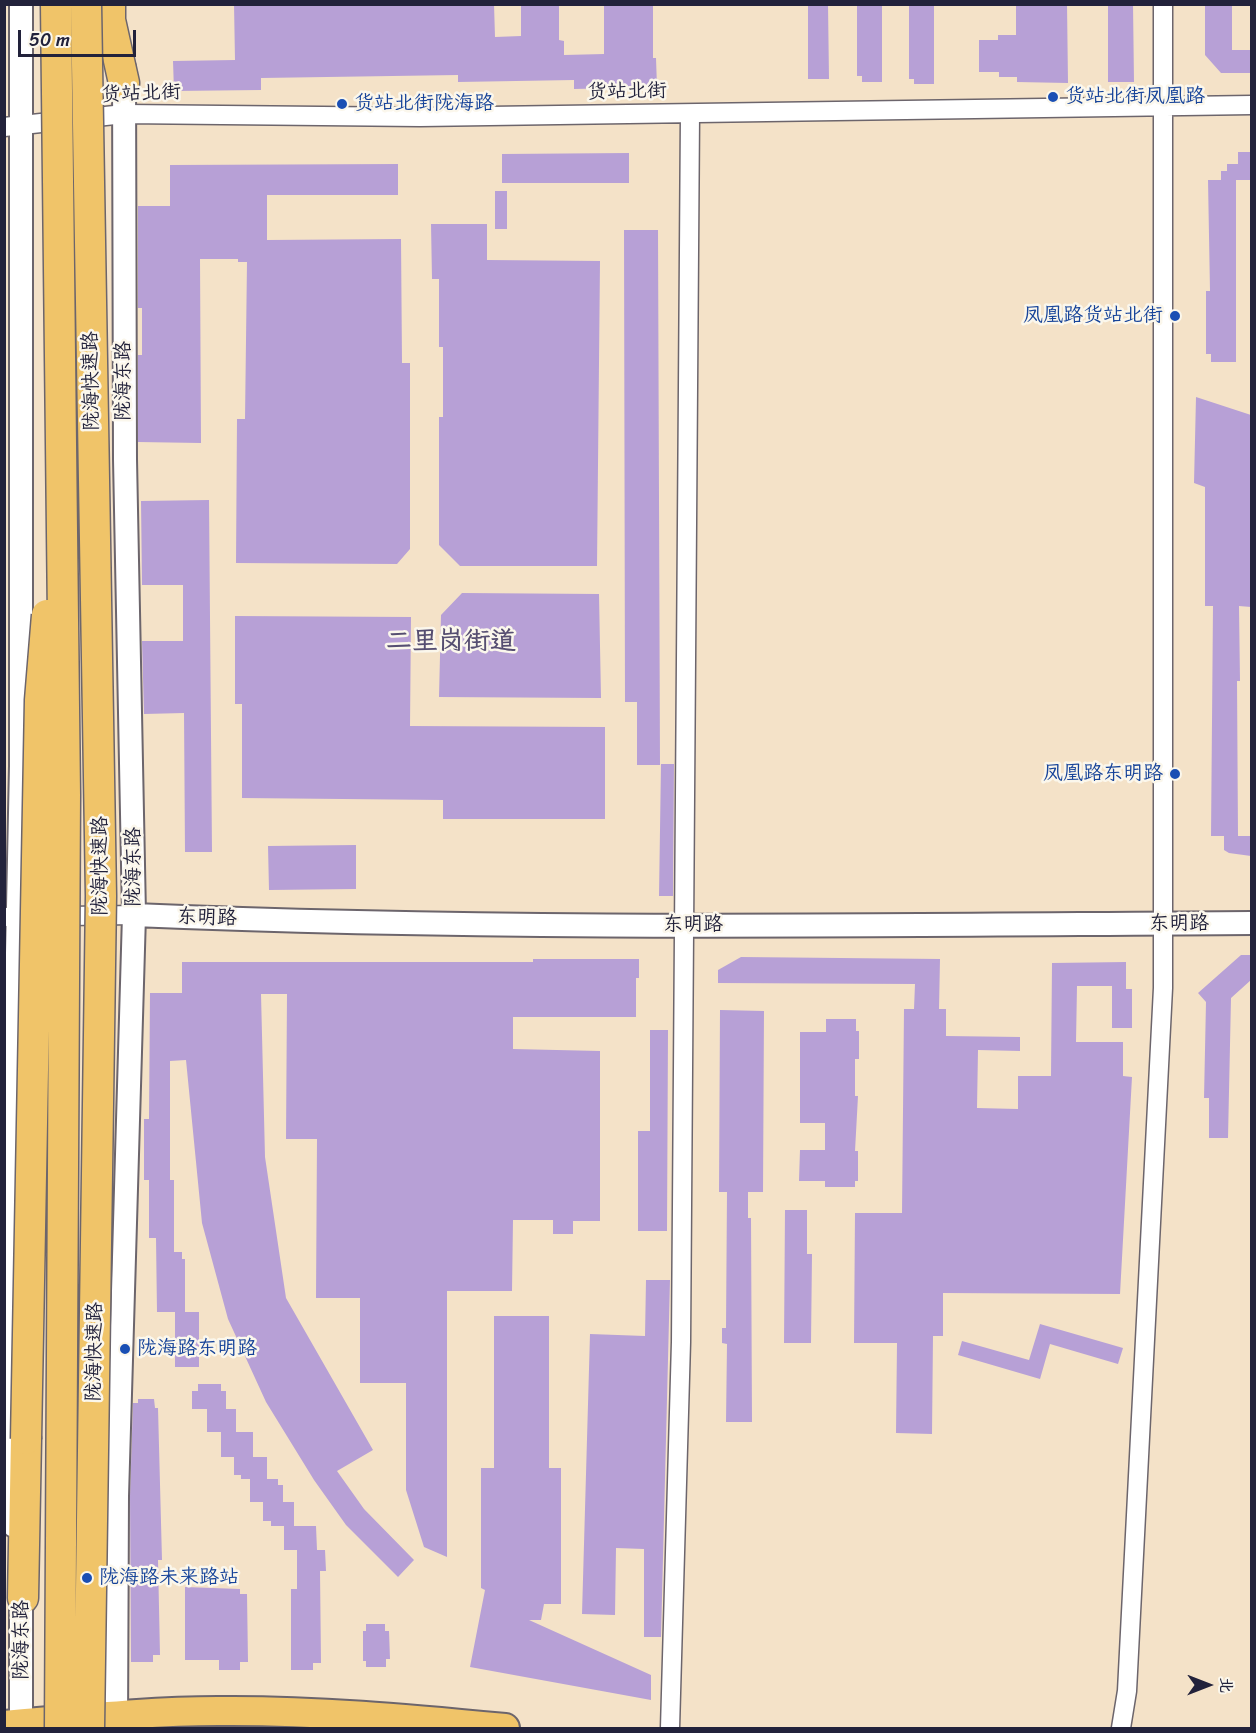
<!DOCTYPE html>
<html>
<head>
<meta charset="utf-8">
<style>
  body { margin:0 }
  #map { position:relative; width:1256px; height:1733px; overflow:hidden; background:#f4e2c8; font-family:Sriracha,"LXGW WenKai TC",sans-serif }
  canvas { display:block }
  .frame { position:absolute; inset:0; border:6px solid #22223b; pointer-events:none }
  .north { position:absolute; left:1178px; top:1655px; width:60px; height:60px; -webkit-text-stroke:4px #fbf7ec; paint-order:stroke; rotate:90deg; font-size:16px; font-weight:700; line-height:24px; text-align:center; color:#22223b }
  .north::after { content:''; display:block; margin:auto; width:21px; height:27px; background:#22223b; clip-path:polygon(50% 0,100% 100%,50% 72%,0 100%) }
  .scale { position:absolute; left:18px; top:30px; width:118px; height:27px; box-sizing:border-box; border:3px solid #22223b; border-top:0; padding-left:8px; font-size:18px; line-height:21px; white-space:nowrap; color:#22223b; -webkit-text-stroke:4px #fbf7ec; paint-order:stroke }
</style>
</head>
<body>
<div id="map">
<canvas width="1256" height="1733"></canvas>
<div class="frame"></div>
<div class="north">北</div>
<div class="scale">50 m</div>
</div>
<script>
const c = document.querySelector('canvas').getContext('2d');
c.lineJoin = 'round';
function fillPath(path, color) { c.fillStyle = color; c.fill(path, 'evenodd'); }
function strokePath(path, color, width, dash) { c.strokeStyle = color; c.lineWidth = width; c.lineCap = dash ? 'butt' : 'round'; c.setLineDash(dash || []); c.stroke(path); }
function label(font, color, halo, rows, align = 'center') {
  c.font = font + ' Sriracha,"LXGW WenKai TC",sans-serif'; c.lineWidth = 5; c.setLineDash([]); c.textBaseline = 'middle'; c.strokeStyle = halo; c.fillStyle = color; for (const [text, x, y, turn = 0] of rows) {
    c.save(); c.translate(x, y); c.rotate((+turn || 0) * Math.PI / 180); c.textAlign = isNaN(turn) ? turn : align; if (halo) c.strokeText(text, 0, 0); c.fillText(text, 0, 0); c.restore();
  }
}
fillPath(new Path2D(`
  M234,4H494L495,37L521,36V4H559V40L564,41V55L604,54V4H653V58H656L657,87L574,89V80L458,82V75L261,78V90L174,91L173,61L235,60Z
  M808,4H828L829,79H808Z
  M857,4H882V82H862V76H857Z
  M909,4H934V84H914V79H909Z
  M1016,4H1067L1068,83L1017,82V77H999V72H979V40H998V35H1016Z
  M1108,4H1133L1134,82H1108Z
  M1205,4H1232V50H1251V73H1221L1205,55Z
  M1238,152H1251V180H1236V362H1211V354H1206V291H1210L1208,180H1221V171H1227V164H1238Z
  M629,153V183H502V154Z
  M398,164V195H267V240L401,239L402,363H410V549L397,564L236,563L237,419H245L247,262H238V259H200L201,443L138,442V355H142V308H138V206H170V165Z
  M495,191H507V229H495Z
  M431,224H487V260L600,261L597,566H460L439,545V417H443V347H439V279H432Z
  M624,230H658L660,765H637V702H625Z
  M1196,397L1251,415V607L1239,606L1240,681H1237L1238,836H1251V856L1229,853L1224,850V836H1211L1213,606H1205V487L1194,483Z
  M209,500L212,852H185L184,713L144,714L142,641H183V585H142L141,501Z
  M462,593L599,594L601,698L439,697L441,615Z
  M235,616L411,617L410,726L605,727V819H443V800L242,798V704H235Z
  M661,764H674L673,896H659Z
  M356,845V889L269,890L268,846Z
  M1241,955H1251V980L1231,998L1228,1138H1209V1098H1204L1206,1002L1198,993Z
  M741,957L940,959L939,1009H946V1036L1020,1037V1051L978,1050L977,1108L1018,1109V1076H1051L1052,963L1126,962V989H1132V1028H1112V986H1077L1076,1042H1123V1076L1132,1077L1120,1294L943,1293V1336H933L932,1434L896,1433L897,1343H854L855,1213H902L904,1009H914L915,984L718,983V970Z
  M533,959H639V978H636V1017H513V1049L600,1051V1221H573V1234H553V1220H513L512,1291H447V1557L424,1547L406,1490V1383H360V1298H316L317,1139H286L287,994H261L265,1157L286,1298L373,1450L337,1471L364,1509L414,1560L398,1577L346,1525L314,1480L266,1402L228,1319L202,1223L186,1060L170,1061V1180H174V1252H182V1259H185V1312H199V1367H175V1312H157L156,1238H149V1180H144V1119H149L150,993H182V962H533Z
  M720,1010L764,1011L763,1192H748V1218H751L752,1422H726L727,1344L722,1343V1328H726L727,1192H719Z
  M826,1019H856V1031H859V1059H855V1096H858L855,1151H858V1181H855V1187H825V1181H799L800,1150H825V1123H800V1032H826Z
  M650,1030H668L667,1231H638V1131H650Z
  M785,1210H807V1254H812L811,1343H784Z
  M646,1280H670L661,1637H644V1549L616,1548L615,1615L582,1614L590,1334L645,1336Z
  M494,1316H549V1468H561V1604H544L541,1620H529L651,1675V1700L470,1667L485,1590L481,1588V1468H494Z
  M1040,1324L1123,1348L1118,1364L1050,1344L1040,1379L958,1355L962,1341L1029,1360Z
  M198,1384H221V1391H226V1409H236V1432H253V1457H267V1479H278V1485H283V1502H294V1526H316L317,1550H325L326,1571H320L321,1663H313V1670H291V1589H297V1550H284V1526H271V1521H263V1502H250V1479H241V1475H234V1457H221V1432H207V1409H192V1391H198Z
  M138,1399H154L155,1408H158L162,1560H158L160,1655H153V1662H131L130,1496L133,1403H138Z
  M185,1587L240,1589V1594H247L248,1662H240V1670H219V1660H185Z
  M366,1624H385V1631H389L390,1659H386V1667H366V1661H363V1631H366Z`), '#b7a0d6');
const minor = new Path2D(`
  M4,127L124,114L420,117L1252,105
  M4,917L134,915
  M670,1728L681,1342L690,114
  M1121,1728L1127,1691L1163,988V4`);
const tertiary = new Path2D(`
  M134,915C506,931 879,925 1252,923
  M14,1526L6,1467L21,766V4
  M21,1583V1728
  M116,1728L117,1496L134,915L125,459L124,68`);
const primary = new Path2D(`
  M4,1725C76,1719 146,1711 218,1711C314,1710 410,1719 505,1728`);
const trunk = new Path2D(`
  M110,4V20L124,83
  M23,1598L26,1439`);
strokePath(minor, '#6c656c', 21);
strokePath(tertiary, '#6c656c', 26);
strokePath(primary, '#6c656c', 32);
strokePath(trunk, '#6c656c', 33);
strokePath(minor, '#fff', 18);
strokePath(tertiary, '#fff', 22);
strokePath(primary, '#f0c469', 28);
strokePath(trunk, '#f0c469', 30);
const trunkBridge = new Path2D(`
  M56,4L65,795L60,1728
  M86,4L101,896L89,1728
  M26,1439L40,700L47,615`);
strokePath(trunkBridge, '#6c656c', 33, []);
strokePath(trunkBridge, '#f0c469', 30);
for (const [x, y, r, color] of [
  [1053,97,6,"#1a4fb4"],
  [342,104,6,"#1a4fb4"],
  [1175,316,6,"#1a4fb4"],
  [1175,774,6,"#1a4fb4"],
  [125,1349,6,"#1a4fb4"],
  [87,1578,6,"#1a4fb4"]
]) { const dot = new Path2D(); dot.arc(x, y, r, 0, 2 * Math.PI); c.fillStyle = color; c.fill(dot); strokePath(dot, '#fbf7ec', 2); }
label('20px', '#22223b', '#fbf7ec', [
  ["货站北街",627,92,-1],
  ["货站北街",141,94,-2],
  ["陇海快速路",92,381,-91],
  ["陇海东路",124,381,-90],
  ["陇海快速路",101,866,-90],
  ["陇海东路",134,867,-90],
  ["东明路",207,918,2],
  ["东明路",1179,924],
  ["东明路",693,925],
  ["陇海快速路",95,1352,-89],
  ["陇海东路",22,1640,-90]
]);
label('20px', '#164399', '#fbf7ec', [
  ["货站北街凤凰路",1065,97],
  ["货站北街陇海路",354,104],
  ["凤凰路货站北街",1163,316,"right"],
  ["凤凰路东明路",1163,774,"right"],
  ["陇海路东明路",137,1349],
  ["陇海路未来路站",99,1578]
], 'left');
label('bold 26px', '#564e71', '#fbf7ec', [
  ["二里岗街道",451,642]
]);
</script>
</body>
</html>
